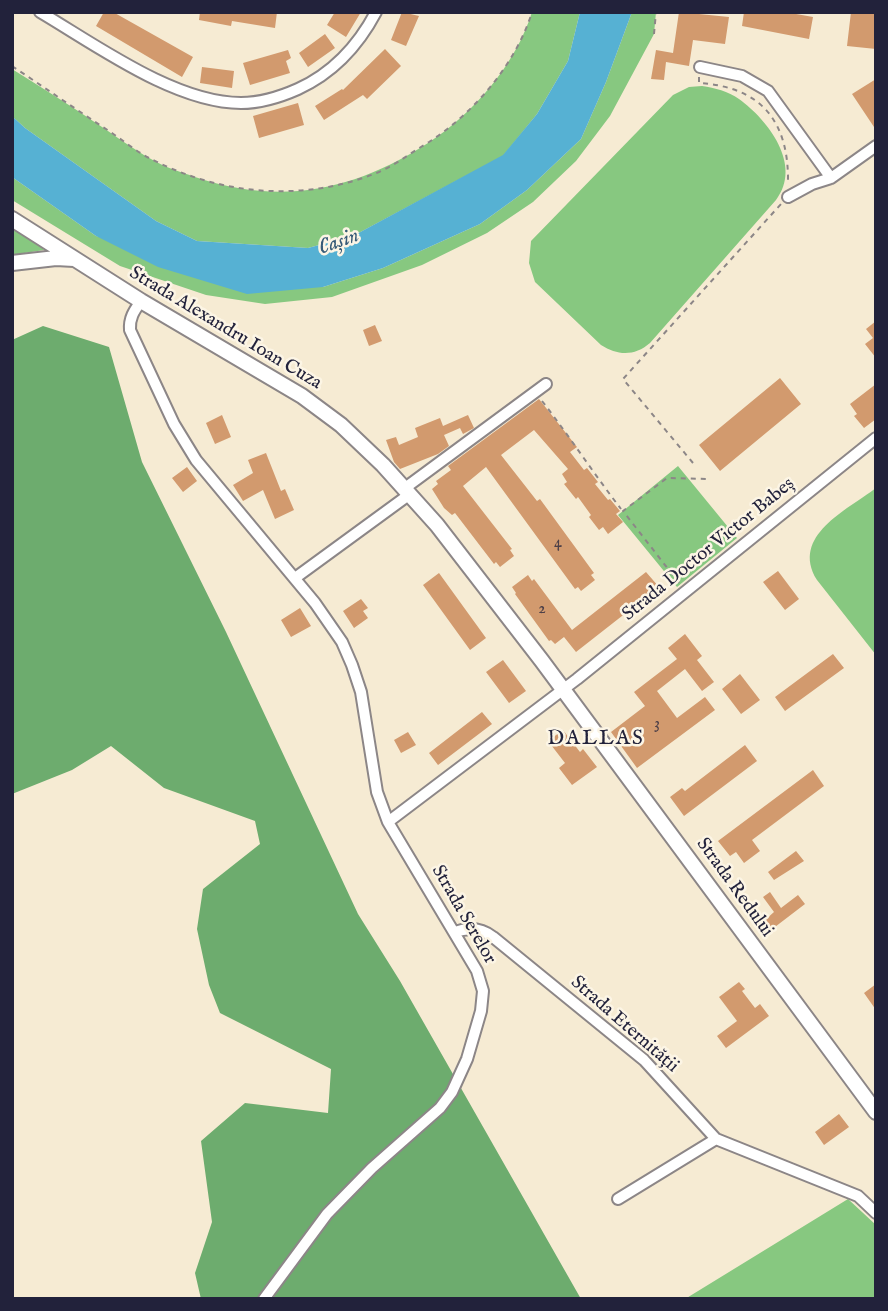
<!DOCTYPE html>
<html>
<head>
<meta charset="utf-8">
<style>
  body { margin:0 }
  #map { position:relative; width:888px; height:1311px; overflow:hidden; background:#f6ebd3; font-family:"IM FELL English",serif }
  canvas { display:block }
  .frame { position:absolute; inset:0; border:14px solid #22223b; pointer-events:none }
</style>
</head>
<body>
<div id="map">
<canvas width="888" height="1311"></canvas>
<div class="frame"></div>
</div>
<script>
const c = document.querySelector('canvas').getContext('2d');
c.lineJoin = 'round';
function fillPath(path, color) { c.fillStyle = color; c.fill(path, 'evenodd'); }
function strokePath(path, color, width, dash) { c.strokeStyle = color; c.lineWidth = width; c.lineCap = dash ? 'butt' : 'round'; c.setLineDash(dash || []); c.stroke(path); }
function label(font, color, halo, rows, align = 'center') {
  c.font = font + ' "IM FELL English",serif'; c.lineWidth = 5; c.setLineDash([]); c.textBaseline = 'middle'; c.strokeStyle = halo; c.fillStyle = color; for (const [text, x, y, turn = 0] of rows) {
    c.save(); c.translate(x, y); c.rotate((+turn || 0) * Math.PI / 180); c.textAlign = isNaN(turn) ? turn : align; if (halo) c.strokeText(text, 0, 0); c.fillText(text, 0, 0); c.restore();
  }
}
fillPath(new Path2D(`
  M532,12H580L568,61L537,114L503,156L353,236L308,248L197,241L156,221L25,128L12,116V69C39,86 67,103 93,121C112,133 131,148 151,159C164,167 181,172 195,177C281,206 353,191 428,143C473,114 516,64 532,12Z
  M632,12H656L654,34L610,116L576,161L533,202L487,233L422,265L332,297L265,304L206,295L120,266L12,200V177L96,236L323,287L383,268L480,224L527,190L581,139L606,82Z
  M702,86C715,88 728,91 739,99C768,120 803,165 776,200L650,343C635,356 618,356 601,345L535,282L529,263L531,241L673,95L689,87Z
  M12,227L42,246L44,250L12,255Z
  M678,466L737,538L677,587L618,515Z
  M876,488V655L817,580C790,536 847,510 876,488Z
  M848,1199L876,1225V1299H685Z`), '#87c880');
fillPath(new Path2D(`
  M43,326L109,347L142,462L226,632L358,914L400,981L581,1299H201L195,1273L212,1222L201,1141L245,1103L328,1113L331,1069L220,1013L209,985L197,929L203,889L260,844L255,821L164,788L111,746L72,770L12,794V340Z`), '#6dac6e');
fillPath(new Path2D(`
  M580,12H632L606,82L581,139L527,190L480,224L383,268L323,287L247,294L158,267L96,236L12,177V116L25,128L156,221L197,241L308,248L353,236L503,155L537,114L568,61Z`), '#56b1d3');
fillPath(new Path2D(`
  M104,12H113L193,57L182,77L96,26Z
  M200,12H277L275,28L232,21L231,26L199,20Z
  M335,12H361L346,37L327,25Z
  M402,12L419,16L406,46L391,40Z
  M679,12L729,17L725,44L693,40L689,66L666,62L664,80L651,79L656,50L673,53Z
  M744,12H785L813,17L809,39L742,26Z
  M851,12H876V49L847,46Z
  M325,34L335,48L308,67L299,53Z
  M385,49L401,66L367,99L363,95L324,120L315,106L342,89L343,90Z
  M288,50L291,58L286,61L290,73L250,85L243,63Z
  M202,67L234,71L232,88L200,83Z
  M876,79V130L852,94Z
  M298,103L304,125L259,138L253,116Z
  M876,321V358L865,344L873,338L866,329Z
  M375,325L382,341L369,346L363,330Z
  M780,378L801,404L720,471L699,445Z
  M876,384V419L864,428L854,416L857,414L850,404Z
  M539,399L577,447L570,452L584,470L587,468L598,482L595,484L608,500L610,499L620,511L616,514L623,522L608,534L603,527L599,530L589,517L591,515L578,497L576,499L564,484L567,482L562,474L568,469L534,430L501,455L537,501L540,499L594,573L591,575L595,580L581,591L578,587L575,589L486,467L463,486L512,549L510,550L514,556L500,567L496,562L494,564L455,513L452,515L444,508L432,489L438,484L436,481L451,470L448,466Z
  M222,415L231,437L215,444L206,423Z
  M468,415L474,428L463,434L460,428L444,435L449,446L438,454L400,469L394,462L386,440L396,437L399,445L418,437L415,428L440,418L443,426Z
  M266,453L281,491L285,489L294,510L275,519L263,490L243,501L233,485L253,473L248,460Z
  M187,467L197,481L183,492L172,478Z
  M778,571L799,599L785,610L763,582Z
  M646,572L659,587L576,652L564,637L555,644L551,640L549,641L515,594L516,593L512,587L528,575L532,581L534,579L572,630Z
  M439,573L486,638L470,650L423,585Z
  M361,599L368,608L363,611L368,618L354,628L343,611Z
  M300,608L311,626L291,637L281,620Z
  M685,634L702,656L697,660L714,682L702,691L685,669L657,691L677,718L705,697L715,710L637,768L611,732L645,706L634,692L677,659L668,648Z
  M833,654L844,668L785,711L775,697Z
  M503,660L526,691L509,703L486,672Z
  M740,674L760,700L741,714L722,689Z
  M482,712L492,724L438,765L429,753Z
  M563,730L580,752L583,749L597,767L572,785L559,768L565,763L548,741Z
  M408,732L416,745L401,753L394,740Z
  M745,745L757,761L684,816L670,797L682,788L685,791Z
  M813,770L824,786L752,840L760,851L744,863L736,852L730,856L718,841Z
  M796,851L804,861L774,880L768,872Z
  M770,892L781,908L798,895L805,904L771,930L764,921L774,912L763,897Z
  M739,982L745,989L742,991L755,1008L760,1004L769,1016L726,1048L717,1036L737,1021L719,997Z
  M876,984V1010L864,993Z
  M839,1114L849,1127L824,1145L815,1132Z`), '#d29a6e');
const minor = new Path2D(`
  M40,12C96,45 175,103 241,103C261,103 280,97 298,89C333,73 358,46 376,12
  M700,67L742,76L768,91L831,178
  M788,197L812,184L831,178L876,146
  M141,301C134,311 129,318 130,330L174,424L196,460L315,603L342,642L352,665L361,692L377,792L388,822
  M405,488L546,384
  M295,578L410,494
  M455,932C469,927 481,928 493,937L644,1060L716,1139L858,1196L876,1213
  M618,1199L716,1139
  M264,1299L327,1214L372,1168L440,1108L452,1092L467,1059L481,1011L483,991L477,971L388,822L577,679L876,438`);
const major = new Path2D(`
  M12,219L141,301L302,396L341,425L383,465L437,525L542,661L876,1112
  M12,263L56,258L74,259`);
strokePath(minor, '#8c8687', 14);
strokePath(major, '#8c8687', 18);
strokePath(new Path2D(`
  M654,34L656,12
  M12,66C45,88 77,110 109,131C124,141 138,153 153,160C224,196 306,202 379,172C397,164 412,152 429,142C474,113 516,64 532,12
  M699,77V83C762,87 789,122 788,183
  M542,401C570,437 594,474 621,509
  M693,463L623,379L781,204
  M679,583L623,511L667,478L706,479`), '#8c8687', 2, [5, 5]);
strokePath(minor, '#fff', 10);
strokePath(major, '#fff', 14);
label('16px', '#4e4048', null, [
  ["4",558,544],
  ["2",542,610],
  ["3",657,725]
]);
label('19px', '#22223b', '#fcf5e5', [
  ["Strada Alexandru Ioan Cuza",225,329,31],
  ["Strada Doctor Victor Babeș",709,550,-39],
  ["Strada Redului",734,888,54],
  ["Strada Serelor",463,915,60],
  ["Strada Eternității",624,1025,41]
]);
label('italic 21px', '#375b78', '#fcf5e5', [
  ["Cașin",339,243,-20]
]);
c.letterSpacing = '2px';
label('21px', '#22223b', '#fcf5e5', [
  ["DALLAS",596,740]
]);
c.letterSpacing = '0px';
</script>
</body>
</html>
